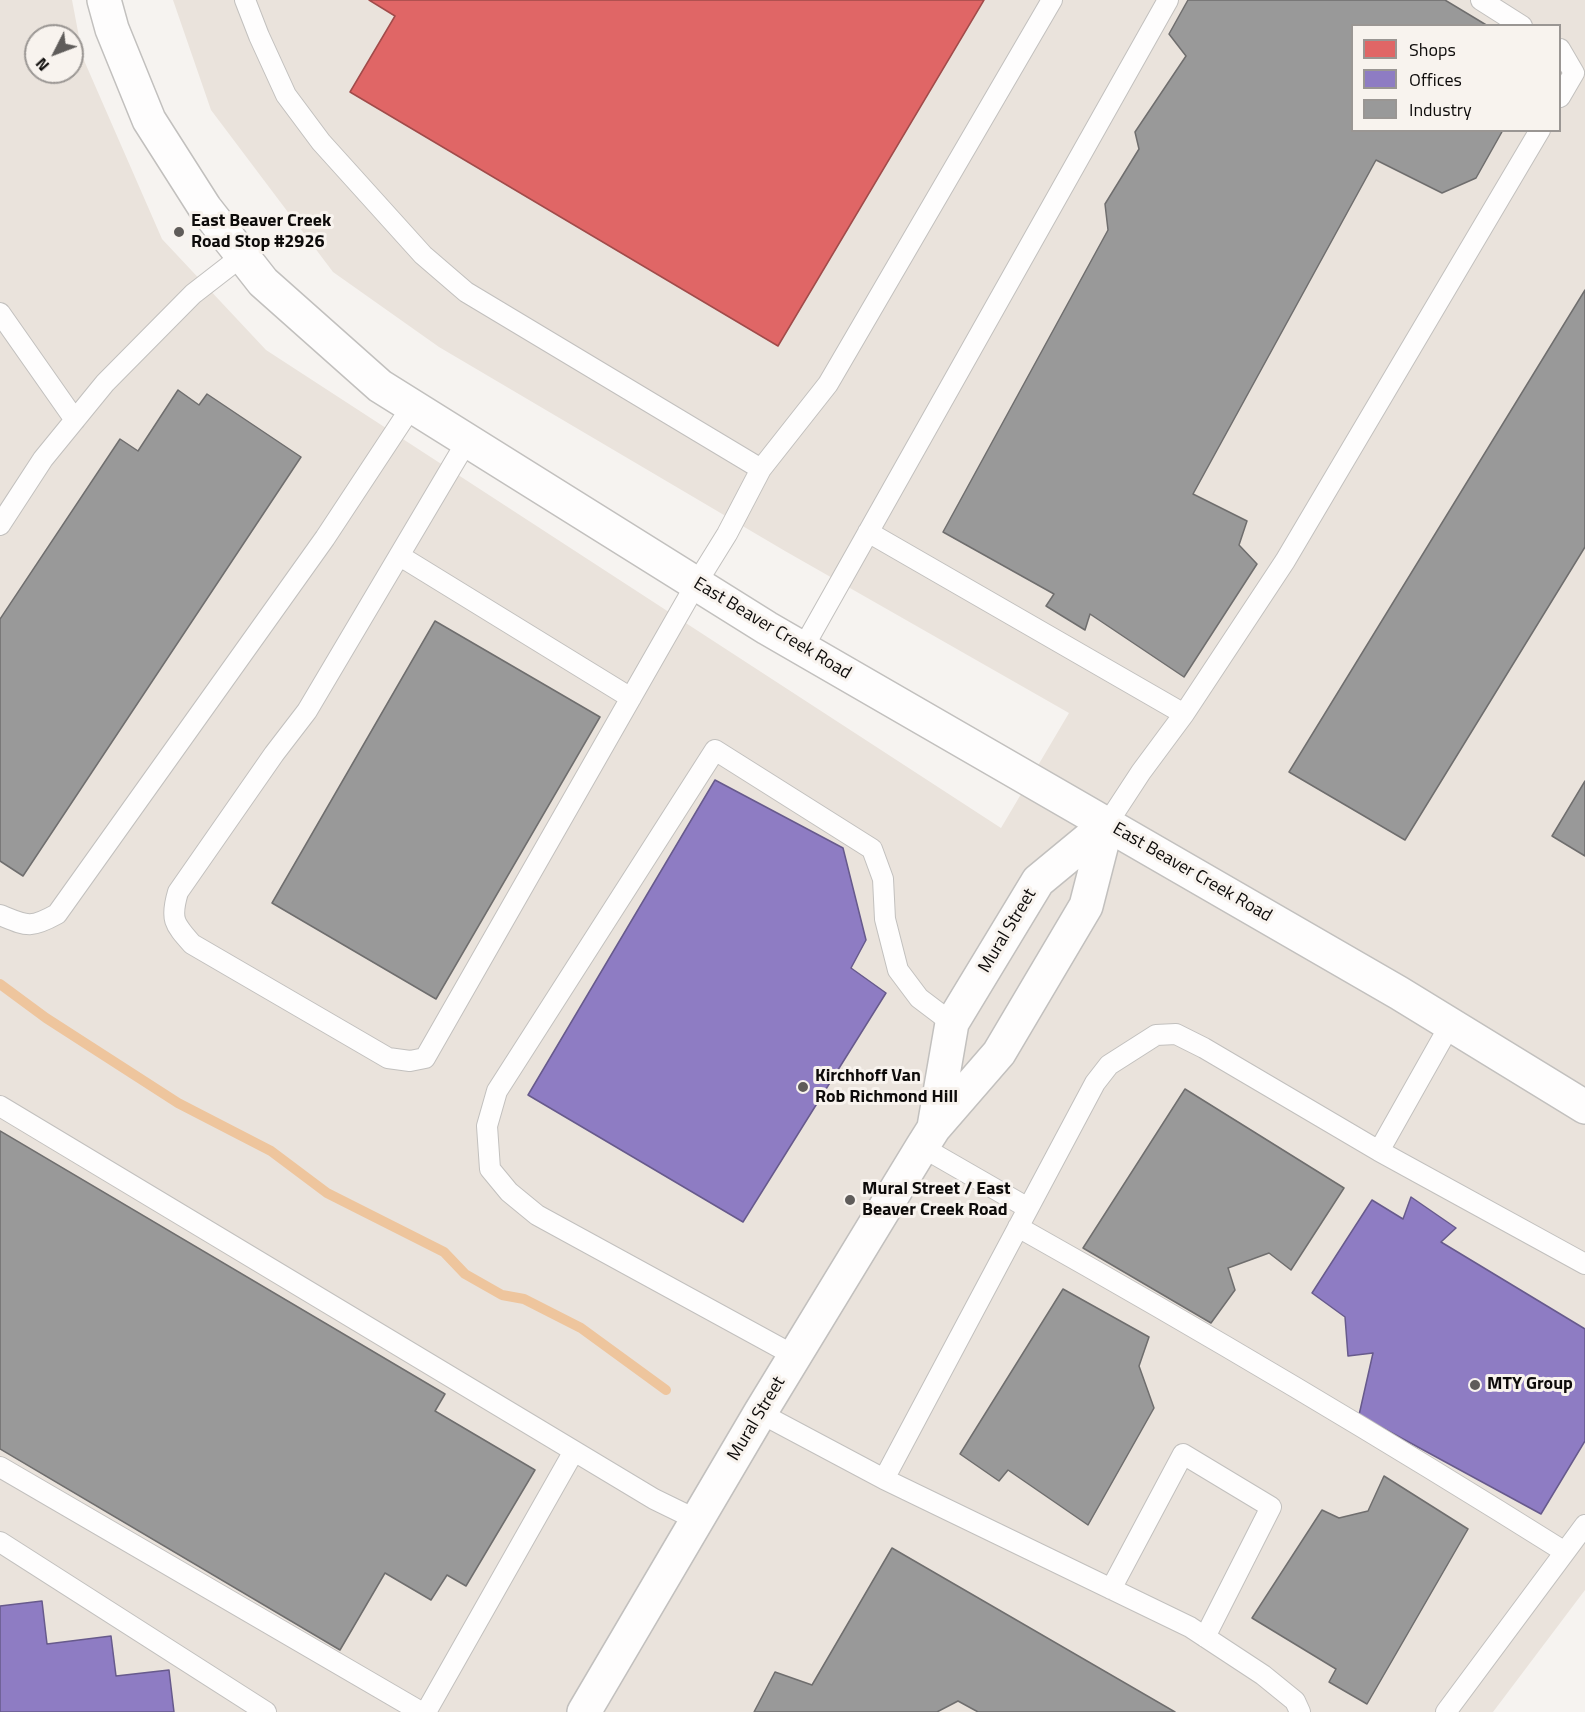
<!DOCTYPE html>
<html>
<head>
<meta charset="utf-8">
<style>
  body { margin:0 }
  #map { position:relative; width:1585px; height:1712px; overflow:hidden; background:#f6f3f0; font-family:"Titillium Web",sans-serif }
  canvas { display:block }
  .legend { position:absolute; left:1351px; top:24px; width:210px; height:108px; box-sizing:border-box; background:#f8f3ee; border:2px solid #9a9693; margin:0; padding:8px 10px; list-style:none; font-size:18px; color:#0d0b0a }
  .legend li { display:flex; align-items:center; gap:12px; height:30px }
  .legend b { width:30px; border:2px solid #9a9693 }
  .north { position:absolute; left:24px; top:24px; width:60px; height:60px; box-sizing:border-box; background:#f8f3ee; border:2px solid #9a9693; border-radius:50%; rotate:228deg; font-size:16px; font-weight:700; line-height:24px; text-align:center; color:#0d0b0a }
  .north::after { content:''; display:block; margin:auto; width:21px; height:27px; background:#5f5c5a; clip-path:polygon(50% 0,100% 100%,50% 72%,0 100%) }
</style>
</head>
<body>
<div id="map">
<canvas width="1585" height="1712"></canvas>
<ul class="legend">
<li><b style="height:16px;background:#e06666"></b>Shops</li>
<li><b style="height:16px;background:#8e7cc3"></b>Offices</li>
<li><b style="height:16px;background:#999"></b>Industry</li>
</ul>
<div class="north">N</div>
</div>
<script>
const c = document.querySelector('canvas').getContext('2d');
c.lineJoin = 'round';
function fillPath(path, color) { c.fillStyle = color; c.fill(path, 'evenodd'); }
function strokePath(path, color, width, dash) { c.strokeStyle = color; c.lineWidth = width; c.lineCap = dash ? 'butt' : 'round'; c.setLineDash(dash || []); c.stroke(path); }
function label(font, color, halo, rows, align = 'center') {
  c.font = font + ' "Titillium Web",sans-serif'; c.lineWidth = 6; c.setLineDash([]); c.textBaseline = 'middle'; c.strokeStyle = halo; c.fillStyle = color; for (const [text, x, y, turn = 0] of rows) {
    c.save(); c.translate(x, y); c.rotate((+turn || 0) * Math.PI / 180); c.textAlign = isNaN(turn) ? turn : align; if (halo) c.strokeText(text, 0, 0); c.fillText(text, 0, 0); c.restore();
  }
}
fillPath(new Path2D(`
  M0,0H72L83,58L162,239L266,350L1001,828L1069,713L785,551L439,347L333,272L211,110L173,0H1585V1590L1493,1712H0ZM1352,26H1560V130H1352ZM36,36H72V72H36Z`), '#eae3dc');
const shops = new Path2D(`
  M369,0H984L778,346L350,92L395,16Z`);
fillPath(shops, '#e06666');
strokePath(shops, '#a14b4a', 1.5);
const offices = new Path2D(`
  M715,780L843,848L866,940L851,968L886,993L743,1222L528,1095Z
  M1411,1197L1456,1228L1441,1242L1585,1329V1441L1541,1514L1359,1415L1373,1353L1348,1356L1345,1317L1312,1293L1372,1200L1403,1219Z
  M42,1601L47,1644L111,1636L116,1676L169,1670L174,1712H0V1606Z`);
fillPath(offices, '#8e7cc3');
strokePath(offices, '#675a8c', 1.5);
const industry = new Path2D(`
  M1188,0H1445L1488,26H1352V130H1503L1476,178L1442,193L1376,160L1193,494L1247,521L1239,545L1257,564L1184,677L1090,614L1085,630L1046,606L1054,594L943,532L1108,230L1105,204L1139,149L1135,132L1186,56L1169,34Z
  M1585,290V547L1405,840L1289,772Z
  M178,390L199,405L207,394L301,457L23,876L0,861V619L120,439L138,451Z
  M435,621L600,717L436,999L272,903Z
  M1585,781V856L1552,836Z
  M1185,1089L1344,1188L1291,1270L1269,1253L1228,1268L1235,1290L1211,1323L1083,1248Z
  M0,1131L445,1394L435,1411L535,1470L466,1586L447,1575L431,1600L385,1573L340,1650L0,1449Z
  M1063,1289L1149,1337L1139,1366L1154,1408L1088,1525L1008,1470L999,1481L960,1454Z
  M1384,1476L1468,1529L1367,1704L1329,1682L1336,1669L1252,1618L1322,1510L1339,1518L1368,1511Z
  M892,1548L1175,1712H978L958,1701L937,1712H754L775,1672L812,1685Z`);
fillPath(industry, '#999');
strokePath(industry, '#6f6e6e', 1.5);
strokePath(new Path2D(`
  M0,984L46,1018L178,1103L271,1151L327,1193L444,1252L465,1274L502,1295L524,1299L581,1328L666,1390`), '#eec59d', 10);
const service = new Path2D(`
  M245,0L259,36L286,95L321,142L423,255L466,292L761,469
  M1481,0L1522,26
  M1560,49L1574,73L1560,97
  M0,313L75,420
  M467,441L307,711L274,754L178,892C170,919 174,924 192,944L388,1058L410,1061L425,1058L696,584L727,534L761,469L828,384L1052,0
  M0,525L43,459L105,383L193,294L242,256
  M868,532L1184,714
  M400,556L631,698
  M803,648L1168,0
  M1107,824L1141,772L1184,714L1285,561L1540,130
  M0,915C27,926 30,929 57,914L325,538L412,406
  M0,1106L654,1499L697,1520
  M922,1147L1028,1208
  M1379,1151L1450,1025
  M1018,1227C1203,1331 1385,1439 1565,1552
  M795,1356L537,1215L509,1192L490,1169L487,1126L497,1091L715,750L872,849L883,879L885,919L898,970L919,998L952,1023
  M760,1413L884,1479L1095,1083L1109,1065L1156,1035L1176,1034L1204,1048L1379,1151L1585,1264
  M0,1467L421,1712
  M884,1479L1190,1627L1263,1675L1295,1701L1300,1712
  M0,1542L266,1712
  M1111,1589L1183,1454L1271,1507L1205,1637
  M426,1712L574,1451
  M1446,1712L1585,1525`);
const minor = new Path2D(`
  M934,1127L952,1023L1038,881L1107,824
  M584,1712L760,1413L922,1147L934,1128L999,1053L1086,906L1107,824`);
const tertiary = new Path2D(`
  M104,0L112,29L149,120L205,208L263,282L380,386L767,628L1399,993L1585,1107`);
strokePath(service, '#c2c0be', 22);
strokePath(minor, '#c2c0be', 36);
strokePath(tertiary, '#c2c0be', 36);
strokePath(service, '#fefdfd', 20);
strokePath(minor, '#fefdfd', 33);
strokePath(tertiary, '#fefdfd', 33);
for (const [x, y, r, color] of [
  [179,232,6,"#5f5c5a"],
  [803,1087,6,"#5f5c5a"],
  [850,1200,6,"#5f5c5a"],
  [1475,1385,6,"#5f5c5a"]
]) { const dot = new Path2D(); dot.arc(x, y, r, 0, 2 * Math.PI); c.fillStyle = color; c.fill(dot); strokePath(dot, '#f8f3ee', 2); }
label('bold 18px', '#0d0b0a', '#f8f3ee', [
  ["East Beaver Creek",191,222],
  ["Road Stop #2926",191,243],
  ["Kirchhoff Van",815,1077],
  ["Rob Richmond Hill",815,1098],
  ["Mural Street / East",862,1190],
  ["Beaver Creek Road",862,1211],
  ["MTY Group",1487,1385]
], 'left');
label('18px', '#0d0b0a', '#f8f3ee', [
  ["East Beaver Creek Road",772,629,31],
  ["East Beaver Creek Road",1192,873,30],
  ["Mural Street",1008,931,-59],
  ["Mural Street",757,1419,-59]
]);
</script>
</body>
</html>
